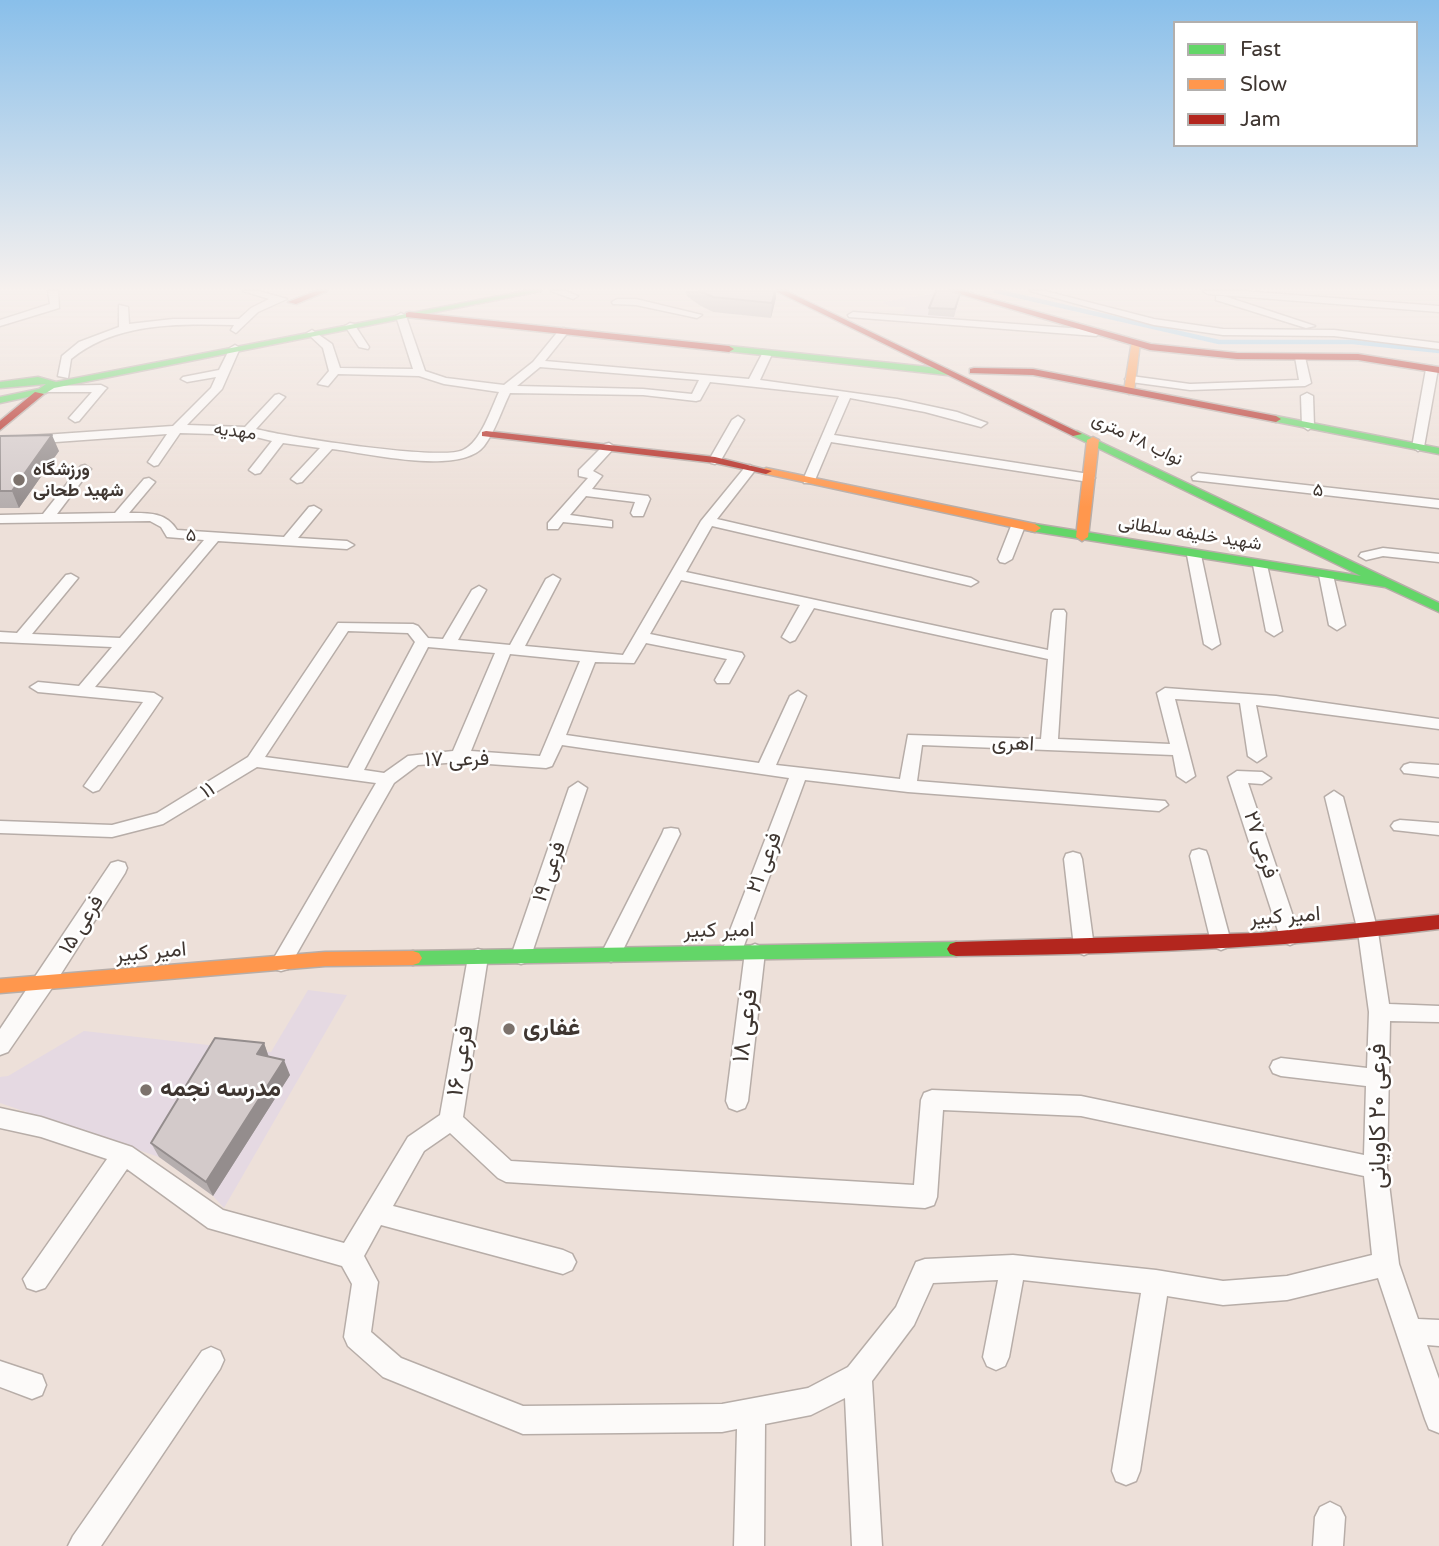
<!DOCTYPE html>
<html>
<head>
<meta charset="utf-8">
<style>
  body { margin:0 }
  #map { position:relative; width:1439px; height:1546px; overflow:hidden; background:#ede0d9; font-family:"Varela Round",sans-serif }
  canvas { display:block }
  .legend { position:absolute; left:1173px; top:21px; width:245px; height:126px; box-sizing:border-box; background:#fff; border:2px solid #b2afad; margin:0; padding:9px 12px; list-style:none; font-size:21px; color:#3f3631 }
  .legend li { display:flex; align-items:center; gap:14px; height:35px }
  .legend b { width:35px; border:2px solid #b2afad }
</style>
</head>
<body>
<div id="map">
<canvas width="1439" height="1546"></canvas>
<ul class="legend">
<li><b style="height:9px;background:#63d668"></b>Fast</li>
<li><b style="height:9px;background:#ff974d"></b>Slow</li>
<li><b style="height:9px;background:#b3261e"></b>Jam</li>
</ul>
</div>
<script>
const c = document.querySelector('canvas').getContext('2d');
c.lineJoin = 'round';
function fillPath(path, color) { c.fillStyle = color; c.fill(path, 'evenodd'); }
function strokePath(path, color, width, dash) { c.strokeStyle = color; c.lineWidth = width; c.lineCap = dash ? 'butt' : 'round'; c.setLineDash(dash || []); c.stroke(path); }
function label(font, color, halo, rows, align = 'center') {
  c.font = font + ' "Varela Round",Vazirmatn,sans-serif'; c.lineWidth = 5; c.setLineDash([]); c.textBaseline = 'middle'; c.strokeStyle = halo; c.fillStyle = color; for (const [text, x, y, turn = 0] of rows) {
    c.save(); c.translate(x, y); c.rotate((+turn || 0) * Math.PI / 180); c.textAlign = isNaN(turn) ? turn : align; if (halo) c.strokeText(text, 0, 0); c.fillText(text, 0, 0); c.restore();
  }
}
fillPath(new Path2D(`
  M936,293L959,301L954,319L902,316L906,307H890L882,302Z
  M308,990L347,995L224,1208L213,1196L159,1157L0,1103V1077L8,1076L84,1031L271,1052Z`), '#e5d9e2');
strokePath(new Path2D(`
  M996,291L1219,342H1353L1439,351`), '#9ccfed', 4.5);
const street = new Path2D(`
  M48,291H58L59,308L0,326V320L50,304Z
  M243,291H259L287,299L258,312L236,333L231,330L234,325C177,324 117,322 71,359L68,378L58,376L62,356L79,342L119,327V305L128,307L129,324L173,319H239L251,308L269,299Z
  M551,291H565L578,296L573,299Z
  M1030,291H1045L1154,319L1223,329L1334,330L1439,343V349L1334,336L1223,335L1154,325Z
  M1203,291H1242L1439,306V312L1208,294Z
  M1216,296H1224L1315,326L1306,328L1216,300Z
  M617,299H636L702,315L697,318L636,305L613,304L612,302Z
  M853,312L1096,330L1101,333L1096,336L849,317L848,315Z
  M401,313L406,316L425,371L446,378L504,385L533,362L560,329L564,328L569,331L545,361L749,379L762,354L767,351L772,354L760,380L897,399L957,412L987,423L981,427L925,412L850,398L834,435L1089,474L1095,478L1089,482L831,442L815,480L814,483H804L803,480L839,396L710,382L700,400L696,401L643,395L510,393C502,409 495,432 484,446C460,476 367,453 332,449L302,482L297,483L291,479L320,448L283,443L260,473L255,474L249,470L272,441L248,435L180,433L158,465L154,466L148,462L167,434L0,446V438L173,426L211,388L216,377L187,382L181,379L183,377L219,370L230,348L235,345L240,348L222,389L187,425L245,427L275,395L279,394L285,397L256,429C286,437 441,461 463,450C481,442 491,409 499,392L444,384L419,376L338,374L328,386L318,384L329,371L323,348L307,333L312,330L332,344L340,368L413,369L396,316ZM540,367L699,380L692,394L643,389L517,386Z
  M350,323L354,324L369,347L368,349L359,347L345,326Z
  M1300,354L1305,357L1311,383L1305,386L1190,390L1131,382L1125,379L1131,376L1190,384L1299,380L1295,357Z
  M1432,366L1438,369L1424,447L1418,451L1412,447L1426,369Z
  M101,385L107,388L105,390L79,421L75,422L69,418L92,392H48L42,389L48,386Z
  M1307,393L1313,396L1314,426L1308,430L1302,426L1301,396Z
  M738,416L744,420L721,460L715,464L711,463L709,460L732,420Z
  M609,443L615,447L593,471L602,476L592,489L648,496L650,499L643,516H633L631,513L635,502L586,496L570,515L612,521V527L563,522L558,529H548V523L588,478L579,476V470L605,444Z
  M85,465L91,469L57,514L115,513L144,479L149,478L155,482L129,513C148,513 166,512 177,530L284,537L309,507L314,506L321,510L298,538L347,541L354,545L347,549L218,541L95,687L154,693L162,698L99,790L93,792L84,786L143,702L38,692L30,687L38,682L79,686L112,647L0,642V632L17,633L66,575L71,574L78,578L32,634L120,638L204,540L167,537L161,527L150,521L0,523V515L43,514L81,466Z
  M750,465L756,469L717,519L971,578L978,582L971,586L712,526L686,572L1048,650L1052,613L1054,610H1064L1066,613L1058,739L1170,744L1157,693L1165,688L1276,696L1439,719V729L1256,705L1266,756L1257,762L1248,756L1240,703L1175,699L1195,776L1186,782L1177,776L1173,755L922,745L917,781L1165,801L1168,805L1159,811L908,792L805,780L742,951L739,956L732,959L725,956L722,951L789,778L562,745L552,766L546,768L460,762L418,765L394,783L288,969L281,971L274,969L271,963L376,783L257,767L163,824L112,837L0,833V821L112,825L157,813L248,757L338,623L413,624L418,626L428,638L443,639L472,590L479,586L486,590L458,640L510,645L546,579L553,575L560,579L525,646L623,655L701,521L746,466ZM681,580L800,605L782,637L790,642L795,640L814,608L1048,659L1041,739L908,735L900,779L776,765L806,696L798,691L790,696L759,763L566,735L595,662L634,663L646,643L727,659L715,680L717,683H729L744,656L742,653L650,634ZM348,631L408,633L415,642L348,768L265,757ZM428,647L495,653L453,751L408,756L384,773L364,770ZM510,654L580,661L540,756L471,751Z
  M1198,473L1439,500V508L1193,480L1192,477Z
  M1018,522L1025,526L1012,559L1005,563L1000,562L998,559L1011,526Z
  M1383,548L1439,554V562L1383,556L1366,560L1359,556L1361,553Z
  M1194,551L1201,555L1220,644L1212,649L1204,644L1187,555Z
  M1260,561L1267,565L1282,631L1274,636L1266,631L1253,565Z
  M1326,571L1333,575L1345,625L1337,630L1329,625L1319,575Z
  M1410,763L1439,765V777L1404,773L1401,769L1404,765Z
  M1237,771L1262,772L1271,778L1262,784L1248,783L1300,937L1297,942L1290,945L1283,942L1280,937L1228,777Z
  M578,782L587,788L531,956L528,962L521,964L514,962L511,956L569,788Z
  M1334,791L1343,797L1378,932L1389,1004L1439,1006V1022L1390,1021L1387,1168L1399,1264L1418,1319L1439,1320V1346L1427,1345L1439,1379V1433L1429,1429L1425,1419L1378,1278L1287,1300L1223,1305L1167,1296L1140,1471L1136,1481L1126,1485L1116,1481L1112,1471L1141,1293L1023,1280L1009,1357L1005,1366L996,1370L987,1366L983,1357L998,1280L933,1283L914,1325L872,1381L882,1546H852L845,1398L811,1415L765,1424L764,1546H734L737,1429L722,1432L523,1434L383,1377L348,1346L344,1337L352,1284L342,1266L208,1228L127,1169L45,1288L36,1291L27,1288L23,1279L107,1159L41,1137L0,1128V1108L41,1117L132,1147L223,1210L344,1243L408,1137L440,1115L468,957L471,951L478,949L485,951L488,957L463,1117L511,1161L914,1185L921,1100L924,1093L932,1090L1081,1096L1364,1155L1366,1086L1281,1076L1273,1073L1270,1067L1273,1061L1281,1058L1367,1068L1369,1012L1358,932L1325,797ZM943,1110L1081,1116L1364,1176L1372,1255L1287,1276L1223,1281L1156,1270L1013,1255L925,1259L916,1262L896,1307L848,1367L808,1388L722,1404L523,1406L401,1358L371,1332L378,1282L364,1256L381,1225L563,1274L572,1270L576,1262L572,1254L563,1250L393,1206L424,1151L450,1133L498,1178L506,1182L925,1208L934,1205L937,1197Z
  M1400,820L1439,823V835L1394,830L1391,826L1394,822Z
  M671,828L678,829L680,834L621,954L618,959L611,962L604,959L601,954L662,834L664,829Z
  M1199,849L1206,851L1208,856L1231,942L1228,947L1221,950L1214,947L1211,942L1190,856L1192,851Z
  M1073,852L1080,854L1082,859L1094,947L1091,952L1084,955L1077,952L1074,947L1064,859L1066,854Z
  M118,861L125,863L127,868L125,873L52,988L8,1052L0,1055V1029L111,863Z
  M755,944L762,947L765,952L748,1101L745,1108L737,1111L729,1108L726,1101L745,952L748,947Z
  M211,1347L220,1351L224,1360L220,1369L101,1546H68L73,1536L202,1351Z
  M0,1361L42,1375L46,1385L42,1395L32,1399L0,1387Z
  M1330,1502L1340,1507L1345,1517L1343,1546H1313L1315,1517L1320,1507Z`);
const fast = new Path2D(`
  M525,291H541L54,388L46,393L0,403V397L39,389L46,384L0,388V382L38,377L56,382Z
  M729,346L947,369L952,372L947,375L726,351V347Z
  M1276,416L1439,448V454L1272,421V417Z
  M1077,431L1439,603V612L1385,587L1031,531V525L1035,524L1361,576L1073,436L1072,434Z
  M956,942L962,944L965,949L962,954L956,956L413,965L407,963L404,958L407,953L413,951Z`);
const slow = new Path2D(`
  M1132,341L1140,343L1134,391L1129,394L1124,391Z
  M1093,437L1099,440L1088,537L1082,541L1076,537L1087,440Z
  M766,468L1035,524L1041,528L1035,532L762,473L760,471Z
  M413,951L419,953L422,958L419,963L413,965L325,966L0,993V979L325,952Z`);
const jam = new Path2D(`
  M316,291H327L296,304L288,302Z
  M776,291H786L1082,434L1073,436Z
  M950,291H963L1151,344L1237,353L1358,354L1439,367V373L1358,360L1237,359L1150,350Z
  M409,312L729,346L734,349L729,352L406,317V313Z
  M974,368L1033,369L1276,416L1281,419L1276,422L1033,375L970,373V369Z
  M35,392L44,394L0,430V421Z
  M486,431L715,457L772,471L766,474L715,463L482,436V432Z
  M1439,915V929C1278,949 1118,954 956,956L950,954L947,949L950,944L956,942L1259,933Z`);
strokePath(street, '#b7ada8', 3);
strokePath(fast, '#b7ada8', 3);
strokePath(slow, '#b7ada8', 3);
strokePath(jam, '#b7ada8', 3);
fillPath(street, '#fcfaf9');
fillPath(fast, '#63d668');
fillPath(slow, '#ff974d');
fillPath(jam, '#b3261e');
fillPath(new Path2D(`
  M685,291H776V298L771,318L713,312L699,305L687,296Z
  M960,294L954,317L928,315L929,308Z
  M0,436L59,451L19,508H0Z
  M264,1043L269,1057L290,1075L213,1196L159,1157L151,1143Z`), '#b5aeae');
fillPath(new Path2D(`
  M775,291H776V298L771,318L772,303Z
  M52,435L59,451L19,508L12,491Z
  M264,1043L269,1058L257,1054Z
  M284,1060L290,1075L213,1196L206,1182Z`), '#948d8d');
const building = new Path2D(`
  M699,291H775L772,303L713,297Z
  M936,291H951L960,294L955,309L929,308Z
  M52,435L12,491H0V436Z
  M215,1038L264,1043L257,1054L284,1060L206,1182L151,1143Z`);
fillPath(building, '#d3caca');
strokePath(building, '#948d8d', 2);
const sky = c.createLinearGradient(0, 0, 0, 507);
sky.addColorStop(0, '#89bfea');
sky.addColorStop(0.57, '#f7f1ee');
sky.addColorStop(1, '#f7f1ee00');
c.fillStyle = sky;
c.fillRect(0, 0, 1439, 507);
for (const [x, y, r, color] of [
  [19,480,7,"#7c726c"],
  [509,1029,7,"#7c726c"],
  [146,1090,7,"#7c726c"]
]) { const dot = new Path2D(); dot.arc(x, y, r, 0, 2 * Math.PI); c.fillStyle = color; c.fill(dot); strokePath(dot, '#fff', 2.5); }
label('18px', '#3f3631', '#fff', [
  ["مهدیه",235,432,7],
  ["نواب ۲۸ متری",1137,440,26],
  ["۵",1318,491,7],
  ["شهید خلیفه سلطانی",1190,534,9],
  ["۵",191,536,3]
]);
label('bold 18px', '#3f3631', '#fff', [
  ["ورزشگاه",33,470],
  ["شهید طحانی",33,491]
], 'left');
label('21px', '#3f3631', '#fff', [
  ["اهری",1013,744,3],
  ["فرعی ۱۷",457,760,-1],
  ["۱۱",208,791,-32],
  ["فرعی ۲۷",1260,845,72],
  ["فرعی ۲۱",765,863,-69],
  ["فرعی ۱۹",550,872,-71],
  ["امیر کبیر",1285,917,-4],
  ["فرعی ۱۵",82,925,-58],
  ["امیر کبیر",719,931,-1],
  ["امیر کبیر",151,953,-5]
]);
label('24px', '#3f3631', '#fff', [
  ["فرعی ۱۸",746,1026,-83],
  ["فرعی ۱۶",461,1061,-81],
  ["فرعی ۲۰ کاویانی",1379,1116,-90]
]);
label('bold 24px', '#3f3631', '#fff', [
  ["غفاری",523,1029],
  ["مدرسه نجمه",160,1090]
], 'left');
</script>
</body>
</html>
